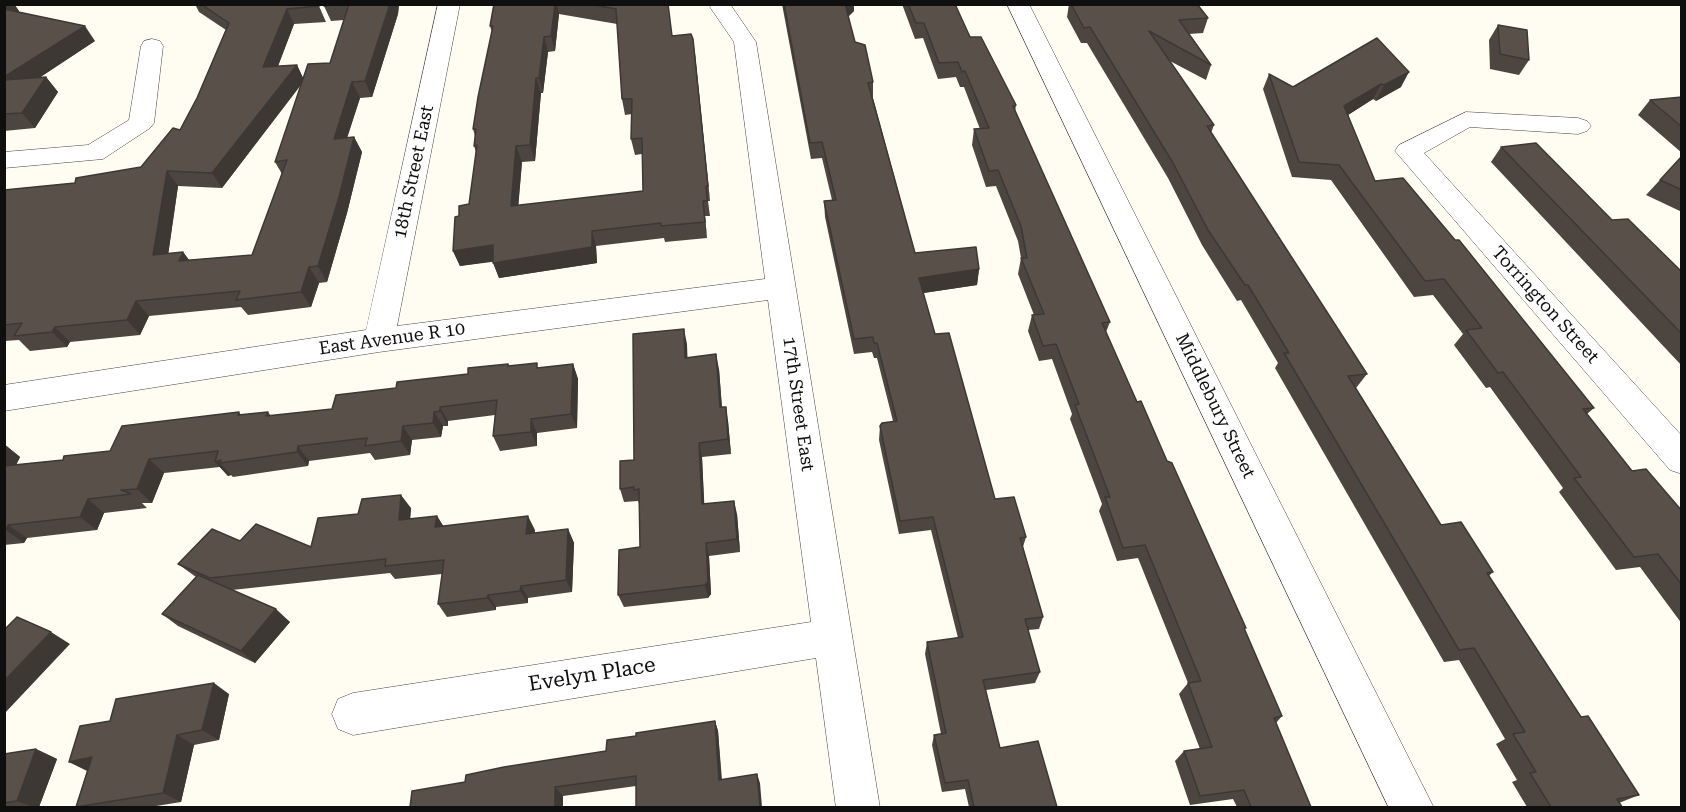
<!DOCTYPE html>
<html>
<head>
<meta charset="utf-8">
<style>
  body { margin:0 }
  #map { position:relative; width:1686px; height:812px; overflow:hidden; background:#fffdf1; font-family:"Roboto Serif",serif }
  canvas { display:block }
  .frame { position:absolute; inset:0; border:6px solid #0f0f0f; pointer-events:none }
</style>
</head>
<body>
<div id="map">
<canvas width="1686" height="812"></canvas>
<div class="frame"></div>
</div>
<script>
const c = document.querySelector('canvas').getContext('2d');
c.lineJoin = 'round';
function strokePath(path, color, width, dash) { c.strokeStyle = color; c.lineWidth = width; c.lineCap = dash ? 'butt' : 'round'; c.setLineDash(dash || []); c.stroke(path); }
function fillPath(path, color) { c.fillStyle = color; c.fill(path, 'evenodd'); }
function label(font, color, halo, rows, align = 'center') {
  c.font = font + ' "Roboto Serif",serif'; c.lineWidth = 6; c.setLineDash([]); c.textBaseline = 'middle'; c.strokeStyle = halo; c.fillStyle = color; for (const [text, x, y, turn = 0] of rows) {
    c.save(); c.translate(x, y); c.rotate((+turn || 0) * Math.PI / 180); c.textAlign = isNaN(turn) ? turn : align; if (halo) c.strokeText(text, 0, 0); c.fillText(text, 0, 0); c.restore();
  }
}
const minor = new Path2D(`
  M438,4H460L397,326L765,279L734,42L710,7L712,4H730L756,42L880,808H836L816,658L353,735L338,729L332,714L338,699L353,693L811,622L768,300L379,352L4,411V385L366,330Z
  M1007,4H1029L1434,808H1389Z
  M152,39L160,41L163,46L154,123L150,128L103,159L4,168V152L88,145L129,120L141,46L144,41Z
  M1466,112L1578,118L1587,121L1591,126L1587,131L1578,134L1470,127L1424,153L1682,436V474L1670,470L1395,151L1399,145Z`);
strokePath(minor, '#424242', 1);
fillPath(minor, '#fff');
fillPath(new Path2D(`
  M4,4H14L19,11L18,12L95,41L40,77H46L58,92L35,128L4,131Z
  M195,4H316L319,6L326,22L294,24L278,66L297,65L303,78L330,63L344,20L331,21L324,6V4H399L398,14L372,97L360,98L347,137H354L362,152L347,213L327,282L319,283L311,307L248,315L241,307L149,316L140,335L70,342L67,347L30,351L19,340L4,341V190L75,183L141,167L180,130L197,98L226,30L199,12ZM301,85L275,162L282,174L252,255L189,260L183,252L168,254L178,186L222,188Z
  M494,4H668L672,36L695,54L710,201H708L710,216H705L707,238L665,242L664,238L596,246L597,263L499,278L493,261L460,266L453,251L459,216L469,204L476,152L474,146L475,136L473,129L492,32L490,26ZM559,14L617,24L622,99L625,115L632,114L631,139L635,155L642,154L643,191L518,206L522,162L535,161L541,93H543L548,52L555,51Z
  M782,4H854V11L848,16L855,42L873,82V98L915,253L979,269L977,285L923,293L935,334L995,499L1026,537L1023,547L1043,617L1039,629L1028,630L1040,672L1035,683L986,690L1000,748L1057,807H969L965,789L942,792L932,745L934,735L941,734L925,654L927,642L958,638L931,530L899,534L879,440L880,426L893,421L877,358H874L872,352L854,354L825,217L824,201L832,200L822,158L811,159Z
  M902,4H955L970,37L1016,105L1015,112L1110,322L1106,332L1137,402L1244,629L1282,716L1276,723L1311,807H1237L1233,799L1190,805L1175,761L1184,751L1200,749L1179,694L1188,683L1138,558L1117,561L1099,511L1102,504L1070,419L1072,414L1052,359L1039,361L1028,331L1032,315H1034L1018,274L1021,258L1018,241L996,186L986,187L972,145L974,129H980L964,87H960L956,77L938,79L923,38L915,39Z
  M1069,4H1197L1208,18L1203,33L1189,34L1211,65L1206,80L1168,60L1214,125L1211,133L1367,374L1356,388L1441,525L1493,572L1489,576L1581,717L1639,795L1619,803L1622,807H1527L1512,782L1517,780L1496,744L1505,739L1459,660L1444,662L1275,368L1278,363L1241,300L1237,301L1202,245L1168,178L1087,43H1081L1067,17Z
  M1498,25L1529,60L1519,75L1490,69L1489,40Z
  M1377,38L1401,87L1376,101L1373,99L1348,115L1375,181L1594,408L1587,414L1632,471L1682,511V624L1640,567L1616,570L1559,492L1563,488L1490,387L1486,388L1454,345L1463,334L1433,295L1414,297L1331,180L1292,177L1263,89L1269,74L1293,87Z
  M1682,97V153L1638,115L1650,100Z
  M1501,147L1612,220L1682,272V366L1491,162Z
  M1682,156V212L1646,195Z
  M687,344V357L719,369L722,407L728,421L731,454L702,457L704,504L737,514L740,552L709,556L711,594L708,598L624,607L618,595L640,547V503H639L638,501L624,502L620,489Z
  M508,364L509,366L539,368L573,364L578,379L577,428L537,433V446L500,451L493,436L495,415L448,421V426H443L441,437L412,440L410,455L375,460L370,453L309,461L308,466L233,477L231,475L228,476L220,467L164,473L152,503H142L147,508L104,513L97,530L27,538L24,543L4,545V444L20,457L16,465L63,460L110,451L239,412L241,415L268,412L271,416L332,409L396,388L468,374Z
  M411,508L410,519L437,516L443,526L535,530L534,533L568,529L574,543L572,592L528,598V603L496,607V610L447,617L438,604L442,574L395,579L390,573L232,590L290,622L255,663L178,626L162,614L196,577L178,564L240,541L311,547Z
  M229,694L219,740L194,745L181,802L150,807H76L87,771L69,762Z
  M715,721L718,731L722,780L760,783L636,786L563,796L465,782L606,751L636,736Z
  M36,749L57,759L39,807H4V754Z`), '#4d4540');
fillPath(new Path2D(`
  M4,4H14L19,11L10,23L4,16Z
  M390,4H399L398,14L372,97L365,81Z
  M555,4H557L559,14L555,51L551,36Z
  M854,4V11L845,20V5Z
  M287,9L294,24L272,82L263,67Z
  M85,26L95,41L12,96L4,87V77Z
  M544,37L548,52L543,93L539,78Z
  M693,39L695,54L710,201L708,186Z
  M297,65L304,80L222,188L212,173Z
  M1409,72L1401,87L1376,101L1384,85Z
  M46,77L58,92L35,128L22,113Z
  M536,78L541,93L535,161L530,145Z
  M352,82L360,98L342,154L334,139Z
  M1381,84L1373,99L1337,122L1344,106Z
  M354,137L362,152L347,213L327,282L318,266Z
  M516,146L522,162L517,222L511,206Z
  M167,171L178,186L166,270L153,255Z
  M703,201L705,216L707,238L705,222Z
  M592,231L596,246L597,263L499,278L493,263Z
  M493,245L499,261L460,266L453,251Z
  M183,252L195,268L179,261Z
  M309,267L319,283L311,307L301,292Z
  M979,269L977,285L917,294L919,278Z
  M136,301L149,316L140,335L127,320Z
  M55,327L70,342L67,347L52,332Z
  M684,329L687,344L688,372L685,358Z
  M716,354L719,369L723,422L720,407Z
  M573,364L578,379L577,428L571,414Z
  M440,407L448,421V426L440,411Z
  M726,407L728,421L731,454L728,439Z
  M434,412L443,426L441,437L433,423Z
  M531,419L537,433V446L531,432Z
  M403,426L412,440L410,455L401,441Z
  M699,443L702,457L705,518L702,504Z
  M4,444L20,457L8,481L4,479Z
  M298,446L309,461L308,466L297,452Z
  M149,459L164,473L152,503L137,489Z
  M221,460L220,463L231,475L228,476L215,462Z
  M401,495L411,508L409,534L399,520Z
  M88,499L104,513L97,530L80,517Z
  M734,501L737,514L740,552L737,539Z
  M437,516L446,530L435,527Z
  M528,516L535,530L533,548L526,534Z
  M8,525L27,538L24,543L6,530Z
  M568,529L574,543L572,592L566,580Z
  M706,543L709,556L711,594L708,598L705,585Z
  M521,586L528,598V603L520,591Z
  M488,595L496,607V610L487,598Z
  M276,609L290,622L255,663L241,651Z
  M51,632L70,644L4,714V681Z
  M214,683L229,694L219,740L202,730Z
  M715,721L718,731L722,789L719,780Z
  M177,735L194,745L181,802L163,793Z
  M36,749L57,759L39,807H33L17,801Z
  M92,757L89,771L69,762Z
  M757,774L760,783L762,807H760Z
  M555,787L563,796V807H555Z`), '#3e3834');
const building = new Path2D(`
  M201,4H316L319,6L287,9L263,67L297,65L212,173L167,171L153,255L183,252L179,261L252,255L287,160L275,162L308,64L330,63L349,4H390L365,81L352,82L334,139L354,137L339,197L318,266L309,267L301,292L236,300L240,291L136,301L127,320L55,327L52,332L14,336L22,323L4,325V190L75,183L76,178L141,167L173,128L180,130L197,98L229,23Z
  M324,4H341L324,6Z
  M494,4H555L551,36L544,37L539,78H536L530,145L516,146L511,206L643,191L642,138L631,139L632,99H622L616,9L589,4H668L672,36L691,34L693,39L708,186H706L707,201H703L705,222L661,226V223L592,231V247L493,263V245L453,251L455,217L459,216V206L469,204L477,145L474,146L476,129H473L478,97L493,26H490Z
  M784,4H845L855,42L865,45L873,82L868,83L915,253L976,247L979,269L919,278L935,334L949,333L995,499L1014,497L1026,537L1020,538L1043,617L1025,619L1040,672L983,680L1000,748L1038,741L1057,807H974L968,780L945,783L934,735L946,733L927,642L963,637L933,517L900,521L880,426L882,423L897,421L877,343H874L873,337L854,339L824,201L836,200L822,142L810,143Z
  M908,4H955L970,37H981L1016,105L1013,106L1110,322L1102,323L1137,402L1141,401L1167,461L1172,463L1246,628H1244L1282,716L1274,718L1311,807H1251L1244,790L1200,796L1184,751L1212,747L1188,683L1201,681L1145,545L1123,548L1105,497H1110L1075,405L1079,404L1056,344L1043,346L1032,315L1044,314L1021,258H1027L1021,226L998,170L989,171L974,129L989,128L965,71L962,72L958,62L939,63L924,23H916Z
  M1071,4H1197L1208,18L1179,20L1211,65L1149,31L1214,125L1207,126L1367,374L1348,376L1441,525L1461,522L1493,572L1487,573L1581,717L1588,716L1639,795L1617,799L1622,807H1551L1530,773L1536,772L1513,734L1525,732L1474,648L1459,650L1284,353H1289L1248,285H1245L1208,230L1173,163L1090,27L1084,28Z
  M4,9L85,26L4,77Z
  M1498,25L1527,30L1529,60L1500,54Z
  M1377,38L1409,72L1384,85L1381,84L1344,106L1375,181L1403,178L1455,240H1459L1594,408L1583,409L1632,471L1646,469L1682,511V585L1658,554L1634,557L1574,478L1581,477L1503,372L1498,373L1466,330L1482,328L1444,279L1425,281L1339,165L1299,162L1269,74L1293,87Z
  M46,77L22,113L4,114V80Z
  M1682,97V127L1650,100Z
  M1536,143L1612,220L1628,219L1682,272V334L1501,147Z
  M1682,156V190L1660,180Z
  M684,329L685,358L716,354L720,407H726L728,439L699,443L702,504L734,501L737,539L706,543L708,582L705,585L618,595L619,550L640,547L639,489L634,490V487L620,489V461L634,460L633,334Z
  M537,363V368L573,364L571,414L531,419V432L493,436L497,400L440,407V411L434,412L433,423L403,426L401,441L365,446L367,438L298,446L297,452L220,463L221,460L215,462L218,451L149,459L137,489L121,490L131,494L88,499L80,517L8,525L6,530H4V466L63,460L64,456L110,451L122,426L239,412L238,415L268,412L266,416L332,409L336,395L396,388L397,382L468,374V368L508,364V366Z
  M401,495L399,520L437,516L435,527L528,516L526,534L568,529L566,580L521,586L520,591L488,595L487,598L438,604L444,560L385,566L386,559L210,578L178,564L212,529L240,541L256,524L311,547L318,518L358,514L362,499Z
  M198,575L276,609L241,651L162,614Z
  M17,617L51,632L4,681V630Z
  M214,683L202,730L177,735L163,793L76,807L92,757L69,762L80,726L110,721L116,699Z
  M715,721L719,780L757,774L760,807H636V776L555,787V807H410L412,791L465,782L466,775L504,767L606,751L607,740L636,736V733Z
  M36,749L17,801L4,803V754Z`);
fillPath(building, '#59504a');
strokePath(building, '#3e3834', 1.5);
label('18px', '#0f0f0f', '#fff', [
  ["18th Street East",414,172,-78],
  ["Torrington Street",1545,305,48],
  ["East Avenue R 10",392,339,-8],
  ["17th Street East",798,404,82],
  ["Middlebury Street",1215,406,64]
]);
label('21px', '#0f0f0f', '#fff', [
  ["Evelyn Place",592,675,-9]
]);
</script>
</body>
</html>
